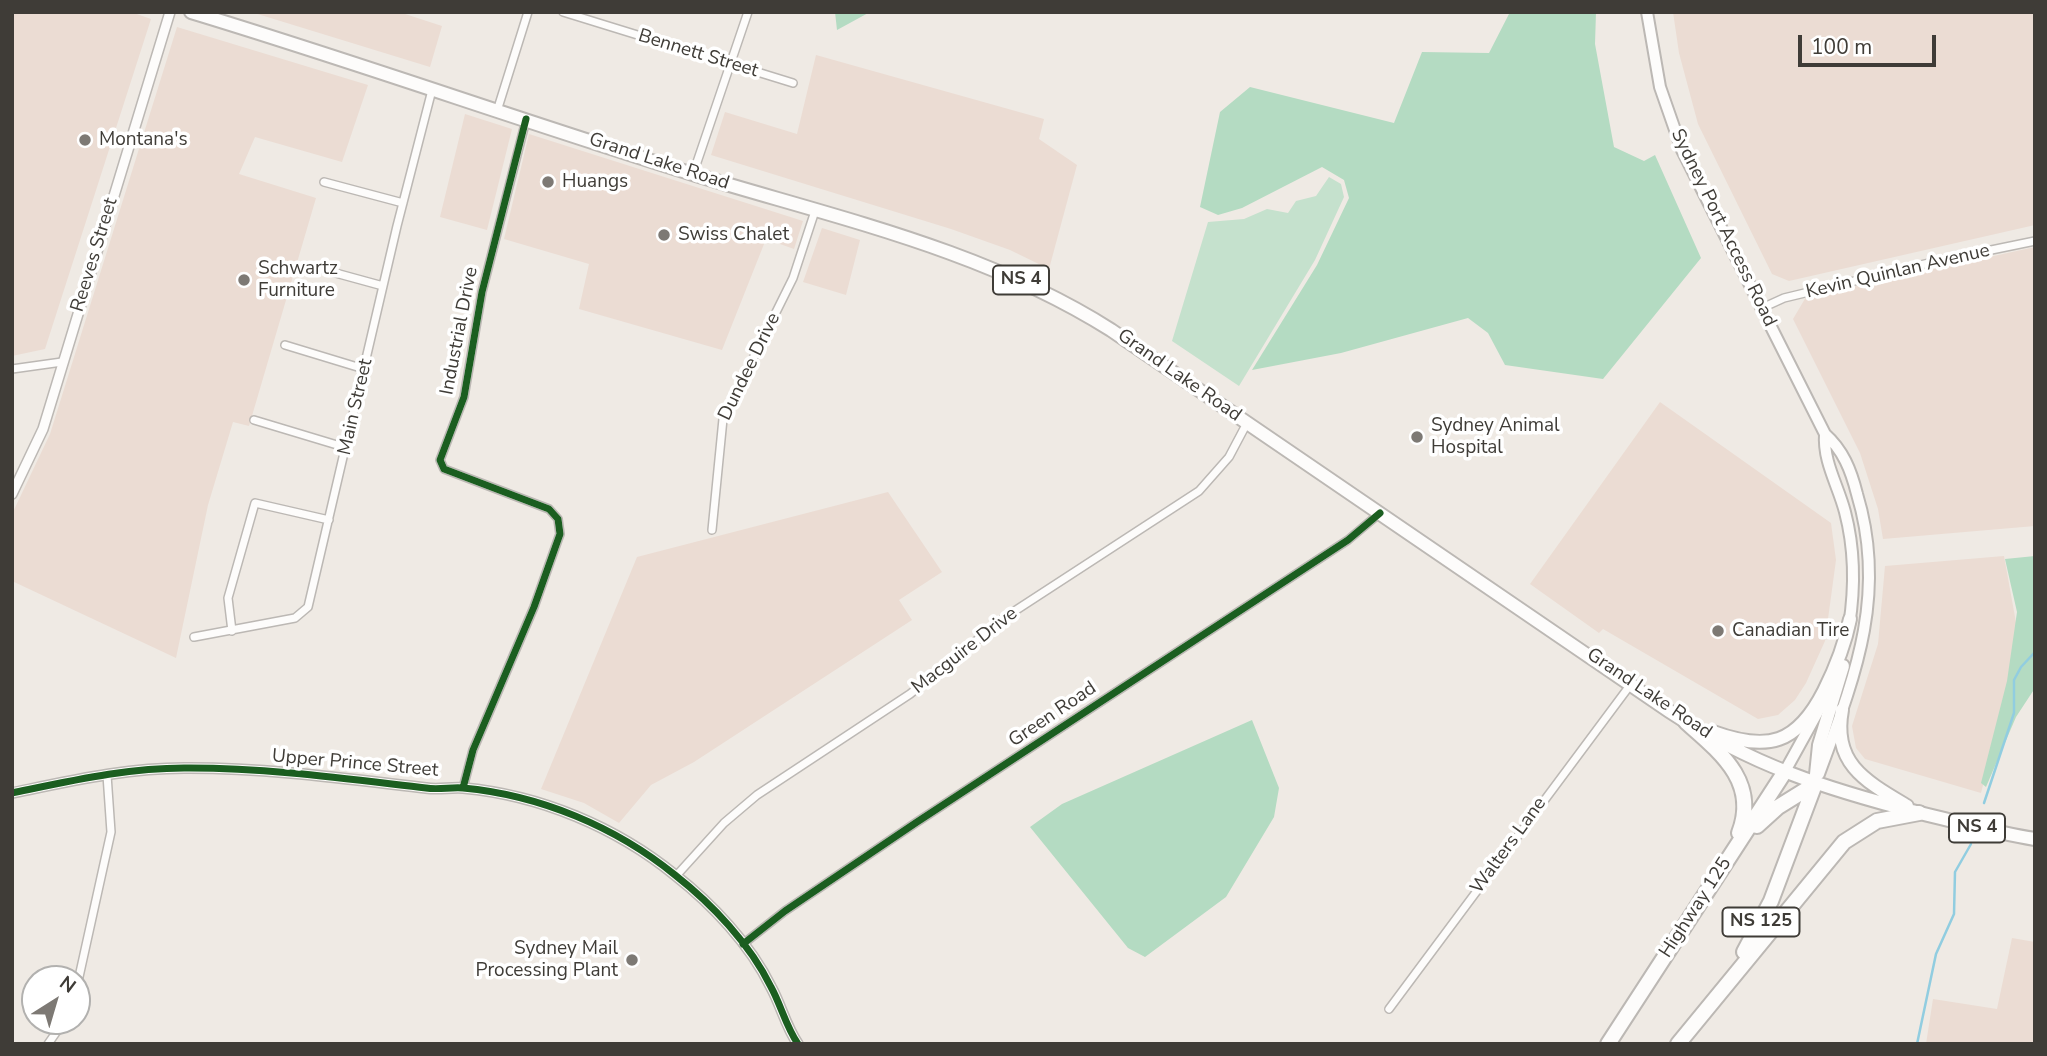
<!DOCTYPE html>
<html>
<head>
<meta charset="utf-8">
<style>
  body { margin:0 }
  #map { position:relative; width:2047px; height:1056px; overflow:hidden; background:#efeae4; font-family:"Nunito Sans",sans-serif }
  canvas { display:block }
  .frame { position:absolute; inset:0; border:14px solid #3f3c37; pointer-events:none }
  .north { position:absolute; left:21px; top:965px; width:70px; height:70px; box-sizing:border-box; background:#fff; border:2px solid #b2b1af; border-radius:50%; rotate:37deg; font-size:19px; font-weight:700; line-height:28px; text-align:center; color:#3f3c37 }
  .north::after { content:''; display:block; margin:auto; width:24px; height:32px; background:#7d7974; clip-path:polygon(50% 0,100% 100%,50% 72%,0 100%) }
  .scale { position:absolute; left:1798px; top:35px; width:138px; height:32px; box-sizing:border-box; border:4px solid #3f3c37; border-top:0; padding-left:9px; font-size:21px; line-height:24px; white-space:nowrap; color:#3f3c37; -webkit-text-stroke:5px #fff; paint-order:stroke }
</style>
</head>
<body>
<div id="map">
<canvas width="2047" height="1056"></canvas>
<div class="frame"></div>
<div class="north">N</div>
<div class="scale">100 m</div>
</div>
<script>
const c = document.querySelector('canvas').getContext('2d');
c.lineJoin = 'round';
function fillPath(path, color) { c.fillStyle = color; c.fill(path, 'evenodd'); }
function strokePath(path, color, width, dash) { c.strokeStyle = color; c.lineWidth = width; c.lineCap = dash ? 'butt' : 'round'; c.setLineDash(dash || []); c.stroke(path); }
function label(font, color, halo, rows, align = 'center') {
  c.font = font + ' "Nunito Sans",sans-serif'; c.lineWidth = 7; c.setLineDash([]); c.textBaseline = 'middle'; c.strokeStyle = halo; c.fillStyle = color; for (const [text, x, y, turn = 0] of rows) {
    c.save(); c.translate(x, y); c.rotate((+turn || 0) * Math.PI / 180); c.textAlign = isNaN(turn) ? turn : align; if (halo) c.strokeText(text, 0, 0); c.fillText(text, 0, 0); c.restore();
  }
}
fillPath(new Path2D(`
  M12,12H131L151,19L45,349L12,356Z
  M251,12H399L442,26L430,67Z
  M1673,12H2035V225L1789,281L1772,274L1698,124L1679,53Z
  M177,27L368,85L342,162L255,137L239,174L316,198L249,426L233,422L208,505L176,658L12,581V514L50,434Z
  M816,55L1044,119L1039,139L1077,165L1049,269L1010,250L951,229L711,155L725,112L797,134Z
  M465,114L512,129L487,230L440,217Z
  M529,134L803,221L794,249L766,239L722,350L579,309L589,264L504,239Z
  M822,228L860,240L846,295L803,282Z
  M2035,247V526L1883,539L1878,509L1860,453L1793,319L1806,297Z
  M1660,402L1831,523L1836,560L1825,641L1806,683L1795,700L1778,715L1758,719L1603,629L1599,633L1530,584Z
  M888,492L942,572L899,600L912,620L694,762L651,785L619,823L584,803L541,789L637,557Z
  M2004,556L2017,628L2010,680L1981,793L1865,759L1856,748L1852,726L1878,644L1885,566Z
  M2012,938L2035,942V1044H1926L1933,999L1997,1009Z`), '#ebdcd3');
fillPath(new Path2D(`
  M1329,177L1341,184L1344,197L1315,260L1239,386L1172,341L1208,222L1244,219L1267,209L1288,213L1296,201L1316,196Z`), '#c5e1cd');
fillPath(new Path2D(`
  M835,12H870L837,30Z
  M1510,12H1596L1595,44L1614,147L1644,161L1655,155L1701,258L1603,379L1505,365L1488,333L1468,318L1341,353L1252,370L1317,265L1349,198L1344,180L1322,167L1242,208L1218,215L1200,207L1220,112L1250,87L1394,123L1422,52L1489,53Z
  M2035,556V688L2016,717L1986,787L1981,783L2007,681L2017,612L2005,559Z
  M1252,720L1279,788L1274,817L1226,897L1145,957L1128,948L1030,827L1062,804Z`), '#b4dbc2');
strokePath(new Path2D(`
  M1984,803L2014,713V680L2021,667L2035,652
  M1917,1044L1936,954L1954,914L1955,872L1971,844`), '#91cde0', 2.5);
const minor = new Path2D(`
  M563,12L793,83
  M497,111L528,12
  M693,174L748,12
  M324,182L403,203
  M310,266L383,286
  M1762,308L1784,298L1933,262L2035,241
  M285,345L364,369
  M12,369L62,362
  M254,420L347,448
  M712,530L723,419L793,278L815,211
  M232,631L228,598L255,503L329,520
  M194,637L295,618L308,607L397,226L432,90
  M463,788L473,750L534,607L560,534L558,519L549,509L444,469L440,460L464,397L482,292L526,120
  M676,876L724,823L757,795L910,694L1007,616L1199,491L1229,457L1247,423
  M743,944L785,911L917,822L1348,540L1380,513
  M77,986L111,832L107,775
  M1389,1009L1631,684
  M48,1044L64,1021`);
const tertiary = new Path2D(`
  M12,494L43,429L170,12
  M12,793C70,781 130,767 190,768C269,768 348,779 426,788C438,790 451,787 463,788C540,795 616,827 675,875C712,904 750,944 771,987C781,1005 786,1027 798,1044`);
const secondary = new Path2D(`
  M1647,12L1660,87L1682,150L1825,434C1843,450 1851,470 1857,494C1888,596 1854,679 1819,774
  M1825,434C1823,462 1838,485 1845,512C1855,550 1855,588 1849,626
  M1784,773L1831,688`);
const primary = new Path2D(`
  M191,12C360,63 527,123 696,175C837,218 985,250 1111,330L1669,711C1751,765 1826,789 1920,813C1958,822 1996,833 2035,839
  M1842,710C1832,763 1865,781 1907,806
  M1713,732C1768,752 1797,744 1824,691C1836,667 1845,644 1850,619
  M1815,784L1819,745L1843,666`);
const motorway = new Path2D(`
  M1686,722C1720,752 1759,782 1739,833
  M1757,826L1778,807L1815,784
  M1744,952L1771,901L1815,784
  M1608,1044L1784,773
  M1678,1044L1844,842L1877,821L1919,813`);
strokePath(minor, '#bcb8b4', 10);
strokePath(tertiary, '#bcb8b4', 12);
strokePath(secondary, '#bcb8b4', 14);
strokePath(primary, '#bcb8b4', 16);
strokePath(motorway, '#bcb8b4', 18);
strokePath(minor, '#fdfcfb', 7);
strokePath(tertiary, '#fdfcfb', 9);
strokePath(secondary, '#fdfcfb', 10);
strokePath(primary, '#fdfcfb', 12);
strokePath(motorway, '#fdfcfb', 14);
strokePath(new Path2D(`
  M463,788L473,750L534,607L560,534L558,519L549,509L444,469L440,460L464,397L482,292L526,119
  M12,793C70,781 130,767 190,768C269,768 348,779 426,788C438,790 451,787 463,788C540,795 616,827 675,875C712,904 750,944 771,987C781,1005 786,1027 798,1044
  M743,944L785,911L917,822L1348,540L1380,513`), '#1b5e20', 7);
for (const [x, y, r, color] of [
  [85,140,7,"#7d7974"],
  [548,182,7,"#7d7974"],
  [664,235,7,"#7d7974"],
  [244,280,7,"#7d7974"],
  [1417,437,7,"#7d7974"],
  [1718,631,7,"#7d7974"],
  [632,960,7,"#7d7974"]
]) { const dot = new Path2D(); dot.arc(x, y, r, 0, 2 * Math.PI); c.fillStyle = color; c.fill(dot); strokePath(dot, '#fff', 2.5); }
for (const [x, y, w] of [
  [1021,280,56],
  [1977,828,56],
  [1761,922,77]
]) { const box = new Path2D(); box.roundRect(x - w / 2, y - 14.5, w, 29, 5); c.fillStyle = '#fff'; c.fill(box); strokePath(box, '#3f3c37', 2); }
label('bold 18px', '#3f3c37', null, [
  ["NS 4",1021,280],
  ["NS 4",1977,828],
  ["NS 125",1761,922]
]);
label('19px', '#3f3c37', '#fff', [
  ["Bennett Street",698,54,17],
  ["Grand Lake Road",659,162,18],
  ["Sydney Port Access Road",1723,228,64],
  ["Reeves Street",95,255,-73],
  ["Kevin Quinlan Avenue",1898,272,-13],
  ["Industrial Drive",460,331,-79],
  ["Dundee Drive",750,367,-64],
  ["Grand Lake Road",1179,376,35],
  ["Main Street",356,407,-77],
  ["Macguire Drive",965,651,-38],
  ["Grand Lake Road",1649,694,34],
  ["Green Road",1053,715,-34],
  ["Upper Prince Street",355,764,5],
  ["Walters Lane",1509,846,-54],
  ["Highway 125",1696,908,-57]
]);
label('19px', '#3f3c37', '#fff', [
  ["Montana's",99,140],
  ["Huangs",562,182],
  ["Swiss Chalet",678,235],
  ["Schwartz",258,269],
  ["Furniture",258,291],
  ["Sydney Animal",1431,426],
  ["Hospital",1431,448],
  ["Canadian Tire",1732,631],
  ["Sydney Mail",618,949,"right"],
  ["Processing Plant",618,971,"right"]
], 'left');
</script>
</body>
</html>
